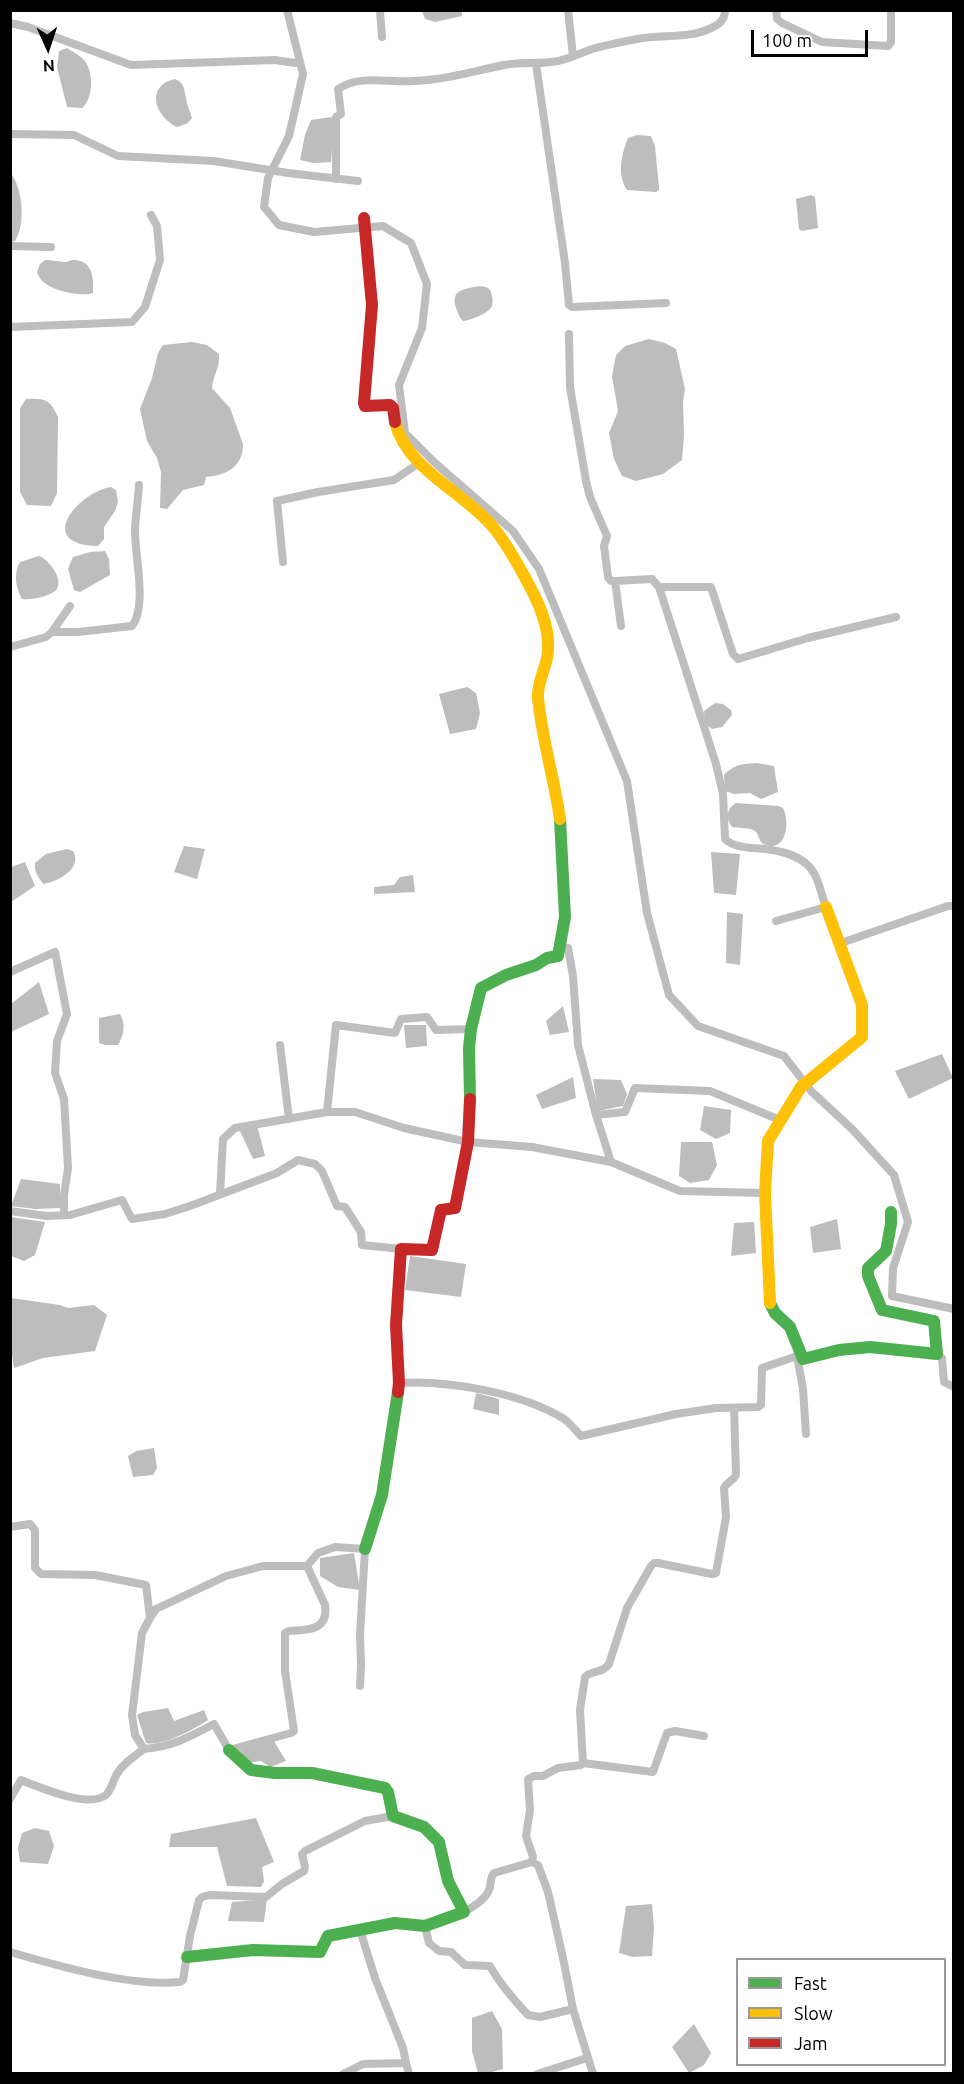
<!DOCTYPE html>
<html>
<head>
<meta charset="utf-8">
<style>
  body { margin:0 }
  #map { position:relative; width:964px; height:2084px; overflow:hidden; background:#fff; font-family:Ubuntu,sans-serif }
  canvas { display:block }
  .frame { position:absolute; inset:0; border:12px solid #000; pointer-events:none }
  .legend { position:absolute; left:736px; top:1958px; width:210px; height:108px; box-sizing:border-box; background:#fff; border:2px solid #999; margin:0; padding:8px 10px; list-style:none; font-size:18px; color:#000 }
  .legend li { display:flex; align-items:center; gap:12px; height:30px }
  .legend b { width:30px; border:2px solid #999 }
  .north { position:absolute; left:18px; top:18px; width:60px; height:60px; -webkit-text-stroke:4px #fff; paint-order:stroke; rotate:177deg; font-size:16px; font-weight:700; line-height:24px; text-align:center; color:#000 }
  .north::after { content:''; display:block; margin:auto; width:21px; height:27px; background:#000; clip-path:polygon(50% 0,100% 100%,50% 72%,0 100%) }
  .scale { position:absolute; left:751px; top:30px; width:117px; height:27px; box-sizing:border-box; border:3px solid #000; border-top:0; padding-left:8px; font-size:18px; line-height:21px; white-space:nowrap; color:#000; -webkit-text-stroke:4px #fff; paint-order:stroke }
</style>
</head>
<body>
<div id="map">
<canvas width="964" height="2084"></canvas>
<div class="frame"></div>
<ul class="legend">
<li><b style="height:8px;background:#4caf50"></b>Fast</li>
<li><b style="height:8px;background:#ffc107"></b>Slow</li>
<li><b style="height:8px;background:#c62828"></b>Jam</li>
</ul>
<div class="north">N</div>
<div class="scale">100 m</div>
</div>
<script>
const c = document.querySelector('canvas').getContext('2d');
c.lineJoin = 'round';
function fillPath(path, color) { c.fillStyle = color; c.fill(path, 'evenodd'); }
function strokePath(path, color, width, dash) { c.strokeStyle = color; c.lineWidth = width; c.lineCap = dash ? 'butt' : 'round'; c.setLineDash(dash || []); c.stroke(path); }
fillPath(new Path2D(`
  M462,10V16L435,22L425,19L422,11Z
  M67,48C72,51 79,55 83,59C94,70 94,98 82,108L67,107L57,67L59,51Z
  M175,79C185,83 184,89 186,99C187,105 190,111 192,118L188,123L177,127C163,121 147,99 162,85C166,81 171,80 175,79Z
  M331,117L334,121L331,162L313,163L300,160L305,135L311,120Z
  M637,135L651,136L655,146L659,187V190L656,192L627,190C617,175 621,155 628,138Z
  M10,172C23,188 26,224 15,241L11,242Z
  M811,195L815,197L818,228L802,231L799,229L796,199Z
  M45,260C51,260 58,261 64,262C70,262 68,260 74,260C93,260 94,280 93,293C82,297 55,291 46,284C41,281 39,277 37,272L40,264Z
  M474,287C478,286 484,286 488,288C493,292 495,306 489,310C485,314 469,321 463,321C459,317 458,313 456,308C451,292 460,290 474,287Z
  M649,339L665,343L676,349L685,389L683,402L684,436L682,460L663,474L636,481L622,476L614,459L609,433L618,411L612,376L616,355L625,346Z
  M192,342L207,345L219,354C220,368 213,375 212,388L230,408L243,444C243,467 227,475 206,477L204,485L183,490L167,509L160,508L161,472L157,458L147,441L140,409L152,378L158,353L163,345Z
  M26,399C45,398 50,399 58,417L57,493L51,506L27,505L20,492V408Z
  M111,487L116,490L118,502L115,511L104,527V539L98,546C34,545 78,492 111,487Z
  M105,551L109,559L110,575L80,592L74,590L68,569L73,557L90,552Z
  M39,556C49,559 66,582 55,591C48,597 30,600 22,599C16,589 13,573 20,562Z
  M467,687L476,693L480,713L476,729L450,734L439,694Z
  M715,703L723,704L731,710L732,715L722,727L712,729L705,724L704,711Z
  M757,763L774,766L778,792L761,799L750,793L734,794L725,791L724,775C734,764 743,764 757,763Z
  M736,803L779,806L783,808C790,821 787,852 766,845C758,843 760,835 755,831C750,827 739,829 732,827C725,818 727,808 736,803Z
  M184,846L205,849L197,879L174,872Z
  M67,849L73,851C83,868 59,881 44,884C38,879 34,870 35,863L46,854Z
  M711,852L740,854L736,895L714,893Z
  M25,862L35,886L11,902V867Z
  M413,875L415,892L374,894V887L394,885L400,877Z
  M727,912L743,914L740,965L726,963Z
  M39,982L49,1014L11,1032V1004Z
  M563,1006L569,1032L550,1035L546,1021Z
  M120,1014C126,1024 124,1035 118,1045H105L99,1043V1018Z
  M404,1025H426L427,1046L406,1048Z
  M942,1054L953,1078L909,1099L895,1071Z
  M573,1077L576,1098L542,1109L536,1095Z
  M593,1079L621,1080L627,1094L623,1106L598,1111Z
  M704,1106L731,1110L730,1133L716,1139L700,1130Z
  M257,1125L265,1156L253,1159L239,1129Z
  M681,1142H712L717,1165L709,1180L690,1183L679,1176Z
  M21,1179L60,1184V1208L35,1209L11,1206Z
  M11,1217L45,1222L35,1255L24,1261L11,1256Z
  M837,1219L841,1249L813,1253L810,1227Z
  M754,1222L756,1253L731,1256L734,1223Z
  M410,1256L466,1264L461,1297L405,1290Z
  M11,1298L60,1305L68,1308L94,1305L107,1315L95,1351L43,1358L14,1368L10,1341Z
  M476,1393L499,1399V1415L473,1409Z
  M154,1448L157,1468L153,1475L133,1477L128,1456L136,1451Z
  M354,1553L360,1590L338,1587L320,1576V1558Z
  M168,1708L174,1721L204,1710L208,1720C195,1729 162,1747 146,1743L137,1715L143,1712Z
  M272,1738L286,1761L270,1767L261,1761L246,1763L240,1751Z
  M256,1818L274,1862L262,1867L264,1881L261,1887L227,1886L217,1847H169L171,1834Z
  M35,1828L49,1831L54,1846L48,1864L20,1862L18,1848L22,1833Z
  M267,1899L264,1922L228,1921L232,1902Z
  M652,1904L654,1928L652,1956L633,1957L619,1953L626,1906Z
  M492,2011L502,2029L503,2069L488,2073H478L472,2051V2018Z
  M694,2024L711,2053L704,2065L689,2073L672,2047Z`), '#bdbdbd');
strokePath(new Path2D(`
  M287,10L303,74L289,136L268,178L264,207L279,225L314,232L383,226L411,243L427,284L422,328L399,385L405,433L434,462L513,531L539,569L627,781L647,913L669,995L698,1026L784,1056L811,1091L852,1129L894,1175L908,1222L893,1268L892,1296L954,1309`), '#bdbdbd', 8);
strokePath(new Path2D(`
  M380,10L382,37
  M568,10L573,56
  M776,10L777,19L782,23L822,42L888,46L891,42V10
  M10,23L28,27L131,65L275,60L295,63
  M536,64L565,263L569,305L572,307L666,303
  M10,134L74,135L118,156L214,161L288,173L358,181
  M336,179V117L341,114L338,89C360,74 389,83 414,81C443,80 471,72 499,66C519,61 538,65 558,61C569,59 581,53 592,49C606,45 622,42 637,39C660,34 687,39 709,29C718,25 725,21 725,10
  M10,246L51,247
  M10,327L132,322L145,307L160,260L157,226L151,215
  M569,334L570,387L586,481L590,497L607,536L604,546L608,577L611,581H615L652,579L659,587L716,764L723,794L725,839C732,846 743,847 752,848C774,849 804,853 815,875C820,885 822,897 826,907L776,921
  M283,562L277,501L318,492L394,480L419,463
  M615,581L621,626
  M659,587H711L733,654L738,659L808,638L896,617
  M52,632H78L132,626C148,605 134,554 135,528C136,514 138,500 139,485
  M10,647L46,637L52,632L70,606
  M838,944L948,906H954
  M559,946L568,948L573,976L578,1045L596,1115
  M10,972L55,952L67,1014L57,1041L55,1073L64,1099L68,1168L64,1195V1215
  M280,1045L289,1119
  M327,1112H355L404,1128L468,1142L532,1147L611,1162L596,1115L625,1112L635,1088L710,1091L780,1120
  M611,1162L680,1191L765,1193
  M220,1194L223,1139L235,1128L327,1112L336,1025L395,1033L401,1019L427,1017L436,1030L471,1029
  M10,1211L46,1216L70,1215L122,1200L132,1219L165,1214L190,1206L277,1173L298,1160L315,1164L322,1171L337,1206L345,1207L361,1232L362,1245L401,1249
  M937,1354L942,1358L944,1382L954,1387
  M797,1356L803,1389L806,1434
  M399,1383C447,1380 523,1393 564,1419C570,1423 575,1430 581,1436L676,1414L716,1408L758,1407L761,1405L762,1368L800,1355
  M10,1527L30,1524L35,1530V1568L41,1574L95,1575L146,1585L150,1618L156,1609L226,1576L263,1566H307L318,1553L335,1547L365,1549L360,1635L361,1666L360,1686
  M150,1618L142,1633L132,1715L135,1735L144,1749C174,1746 187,1738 214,1724L229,1750L291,1733L294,1731L285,1671V1633L289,1631C307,1630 329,1631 325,1605L307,1566
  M583,1763L653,1772L667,1733L675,1731L704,1736
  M10,1799L21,1780C39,1787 89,1809 106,1795C112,1789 113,1780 117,1774C122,1764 135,1756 144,1749
  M532,1862L533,1857L526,1836L530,1810L528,1779L534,1776H543L558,1768L581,1765L583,1763L580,1710L585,1677C592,1670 602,1674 609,1664L627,1608L651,1566L654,1563H658L712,1574L716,1573L726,1517L724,1488C727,1482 733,1481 736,1475L734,1408
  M464,1912C474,1906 487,1899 490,1887C491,1881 490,1878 494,1873L532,1862L538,1865L548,1892L563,1958L573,2009
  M425,1926L429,1943L439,1951L451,1952L465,1965L490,1966C500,1984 514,2000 528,2015L540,2017L573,2009L593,2074
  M10,1952C58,1966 131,1987 180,1982L183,1980L190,1936L199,1900L202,1897L209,1895L266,1897L282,1884L304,1871L305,1867L302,1854L305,1851L365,1821L393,1816
  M406,2063L409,2074
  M343,2074L363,2064L406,2063L403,2048L375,1978L360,1930
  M537,2074L587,2058`), '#bebebe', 8);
strokePath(new Path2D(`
  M470,1099L469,1048L471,1029L481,988L506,975L536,965L547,958L558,956L565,917L560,819
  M770,1303L775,1313L790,1327L803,1359L839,1350L870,1347L937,1354L934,1321L882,1310L868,1276V1268L886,1251L891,1224V1212
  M365,1549L382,1495L398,1392
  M187,1957L253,1950L320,1952L328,1936L395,1923L425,1926L464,1912L448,1881L439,1842L424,1827L393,1816L388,1792L385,1788L312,1773H275L251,1770L229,1750`), '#4caf50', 12);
strokePath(new Path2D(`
  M395,422C407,470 463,491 493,527C505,541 520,568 529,585C541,607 552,633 547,658C544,672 537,684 538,698C542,739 554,778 560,819
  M770,1303L765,1193L768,1141L801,1087L862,1037V1005L826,907`), '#ffc107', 12);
strokePath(new Path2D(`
  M364,218L372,305L364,403L365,406L390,405L393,408L395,422
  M398,1392L399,1383L396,1325L401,1249L432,1250L441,1210L455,1208L468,1142L470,1099`), '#c62828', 12);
</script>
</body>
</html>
